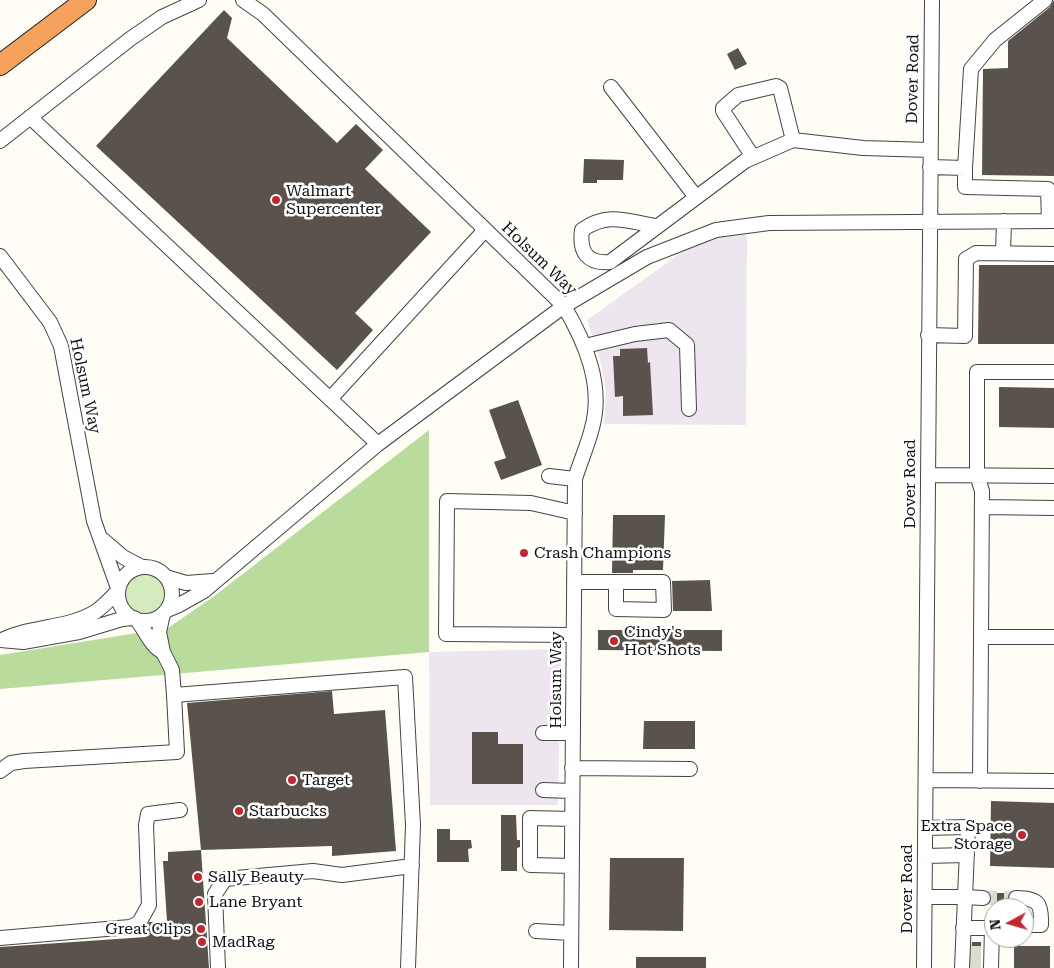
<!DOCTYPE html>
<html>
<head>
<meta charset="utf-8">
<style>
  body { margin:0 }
  #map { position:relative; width:1054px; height:968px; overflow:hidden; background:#fffdf5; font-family:"Roboto Serif",serif }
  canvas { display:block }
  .north { position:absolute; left:984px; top:898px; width:50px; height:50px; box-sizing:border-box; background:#fff; border:1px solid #a0a0a0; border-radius:50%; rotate:264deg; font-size:14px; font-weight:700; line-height:20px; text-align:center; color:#111 }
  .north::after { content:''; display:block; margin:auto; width:18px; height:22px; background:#c4262e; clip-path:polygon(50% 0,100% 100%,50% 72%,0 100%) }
</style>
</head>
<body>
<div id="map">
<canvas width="1054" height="968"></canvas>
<div class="north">N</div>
</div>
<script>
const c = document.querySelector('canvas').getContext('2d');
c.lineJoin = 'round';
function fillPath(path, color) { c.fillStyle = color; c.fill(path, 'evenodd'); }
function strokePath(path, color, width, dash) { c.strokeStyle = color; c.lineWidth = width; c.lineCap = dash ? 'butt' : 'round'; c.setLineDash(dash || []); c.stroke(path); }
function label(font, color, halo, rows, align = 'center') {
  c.font = font + ' "Roboto Serif",serif'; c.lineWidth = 5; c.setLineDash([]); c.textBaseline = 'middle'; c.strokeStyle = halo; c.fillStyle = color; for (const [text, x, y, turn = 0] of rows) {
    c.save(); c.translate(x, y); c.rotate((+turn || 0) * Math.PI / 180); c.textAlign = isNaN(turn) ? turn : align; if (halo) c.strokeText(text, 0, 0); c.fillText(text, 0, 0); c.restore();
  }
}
fillPath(new Path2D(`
  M735,225L747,236L746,425L604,424L606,392L601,363L587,320L714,229Z
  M561,649L558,805H430L429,652Z`), '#eee6ef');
fillPath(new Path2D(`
  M124 594a21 21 0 1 1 42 0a21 21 0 1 1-42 0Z`), '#d5ebbd');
fillPath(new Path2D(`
  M429,430V652L0,689V655L168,628L213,597Z`), '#b9dc9c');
fillPath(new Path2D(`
  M1054,0V176L982,175L983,69L1008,68V41L1050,7Z
  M224,10L232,18L227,38L337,143L356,124L383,150L365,169L431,232L355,313L373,330L337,370L96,146Z
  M738,48L747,64L735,70L727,54Z
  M584,159L624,160L623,180H597V183H583Z
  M979,265H1054V344H978Z
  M647,348L648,363L650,362L653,415L623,416V396L615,397L613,356H620V349Z
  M999,387L1054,388V428L999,427Z
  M518,400L542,465L501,480L494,462L506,458L489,410Z
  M613,515H665L663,570H633V573H612Z
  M710,580L712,611H673L672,581Z
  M598,630H722V651L598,650Z
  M332,691L334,714L385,710L396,851L332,856V846L201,850L187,703Z
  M644,721H695V749H643Z
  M472,732H498V744H523V784H472Z
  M991,801L1054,803V868L990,866Z
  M501,815H516L517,840H520V847L517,848V871H501Z
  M437,829H450V840H471L472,848L468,849L469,862H437Z
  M201,850L209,968H0V947L146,937L145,929L149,922L167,921L163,861H168V852Z
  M610,858H684L683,931L609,930Z
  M990,893H1009L1008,902L1015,907H1003L1004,903H990L992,898Z
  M972,942H981V968H971Z
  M1014,946H1050V968H1014Z
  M636,957H706V968H636Z`), '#5a524d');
strokePath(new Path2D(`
  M983,898H1016
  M967,953H981
  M967,967H981`), '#dbdad3', 14, [14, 7]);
const minor = new Path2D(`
  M243,0L263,14L564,306C585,342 604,385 592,428C588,445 580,462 575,479L571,968
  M611,87L696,197
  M30,117L378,444
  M0,141L130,39L162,17L199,0
  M753,157L723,111V108L738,95L776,86L780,88L793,140
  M930,167L965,168V187L1048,189L1049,221
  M965,168L971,69L995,40L1045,0
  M656,226C626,221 608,212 582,230C579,252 587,264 610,262L745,161L793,140L863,148L930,150
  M1003,253L1004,221
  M0,256L50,322L61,346L94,521L118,588
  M928,335L965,336L966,259L976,253L1054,254
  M585,346L635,334L669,330L687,345L689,409
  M330,399L485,230
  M928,475L1054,476
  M549,476L575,479
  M982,507L1054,508
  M102,539L123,557L142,567
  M118 594a27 27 0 1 1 54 0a27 27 0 1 1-54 0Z
  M166,577L186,583L213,581
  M574,582H663L664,610L616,609V583
  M167,610L179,605L204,591L378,444L564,306L647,257L716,230L769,223L1054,221
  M136,619C145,629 151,647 163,652L159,632L163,614
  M574,635L446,634L447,501L531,503L575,513
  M981,637L982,491L977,475V372H1054
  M0,640L23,642L79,632L122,619L134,618
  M2,640C33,625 67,629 95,612C103,607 111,598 118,591
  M163,652L172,670L174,695
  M543,733H573
  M572,768L690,769
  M0,771L11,763L24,761L177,752L174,695L405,677L413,825L408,968
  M926,780L1054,781
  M980,781L981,637H1054
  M543,790L572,791
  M925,828L968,827L965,897L983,898
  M925,856L967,855
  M572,866L530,865V818L572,819
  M925,897H965L962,968
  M1016,898C1038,898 1042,903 1041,925H1024
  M963,928H992L991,968
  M536,931L571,933
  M0,938L130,927L139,923L149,905L146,825L148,814L180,810
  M218,968L215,894L225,879L313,871L342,875L412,866
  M924,968L932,0`);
const highway = new Path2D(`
  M0,65L86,0`);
strokePath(minor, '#444', 16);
strokePath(highway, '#222', 22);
strokePath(minor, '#fff', 14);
strokePath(highway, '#f5a25d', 20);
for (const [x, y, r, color] of [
  [276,200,5,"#c4262e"],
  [524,553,5,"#c4262e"],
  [614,641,5,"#c4262e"],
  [292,780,5,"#c4262e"],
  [239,811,5,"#c4262e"],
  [1022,835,5,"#c4262e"],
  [198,877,5,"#c4262e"],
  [199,902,5,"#c4262e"],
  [201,929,5,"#c4262e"],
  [202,942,5,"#c4262e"]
]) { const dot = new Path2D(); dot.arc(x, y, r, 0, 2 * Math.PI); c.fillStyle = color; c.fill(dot); strokePath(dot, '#fff', 2); }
label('16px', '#111', '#fff', [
  ["Dover Road",913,79,-89],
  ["Holsum Way",539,259,44],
  ["Holsum Way",85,386,78],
  ["Dover Road",910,484,-90],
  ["Holsum Way",556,680,-90],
  ["Dover Road",907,889,-90]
]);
label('16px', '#111', '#fff', [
  ["Walmart",286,191],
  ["Supercenter",286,209],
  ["Crash Champions",534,553],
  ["Cindy's",624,632],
  ["Hot Shots",624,650],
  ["Target",302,780],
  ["Starbucks",249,811],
  ["Extra Space",1012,826,"right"],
  ["Storage",1012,844,"right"],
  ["Sally Beauty",208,877],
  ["Lane Bryant",209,902],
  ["Great Clips",191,929,"right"],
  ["MadRag",212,942]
], 'left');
</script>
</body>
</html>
